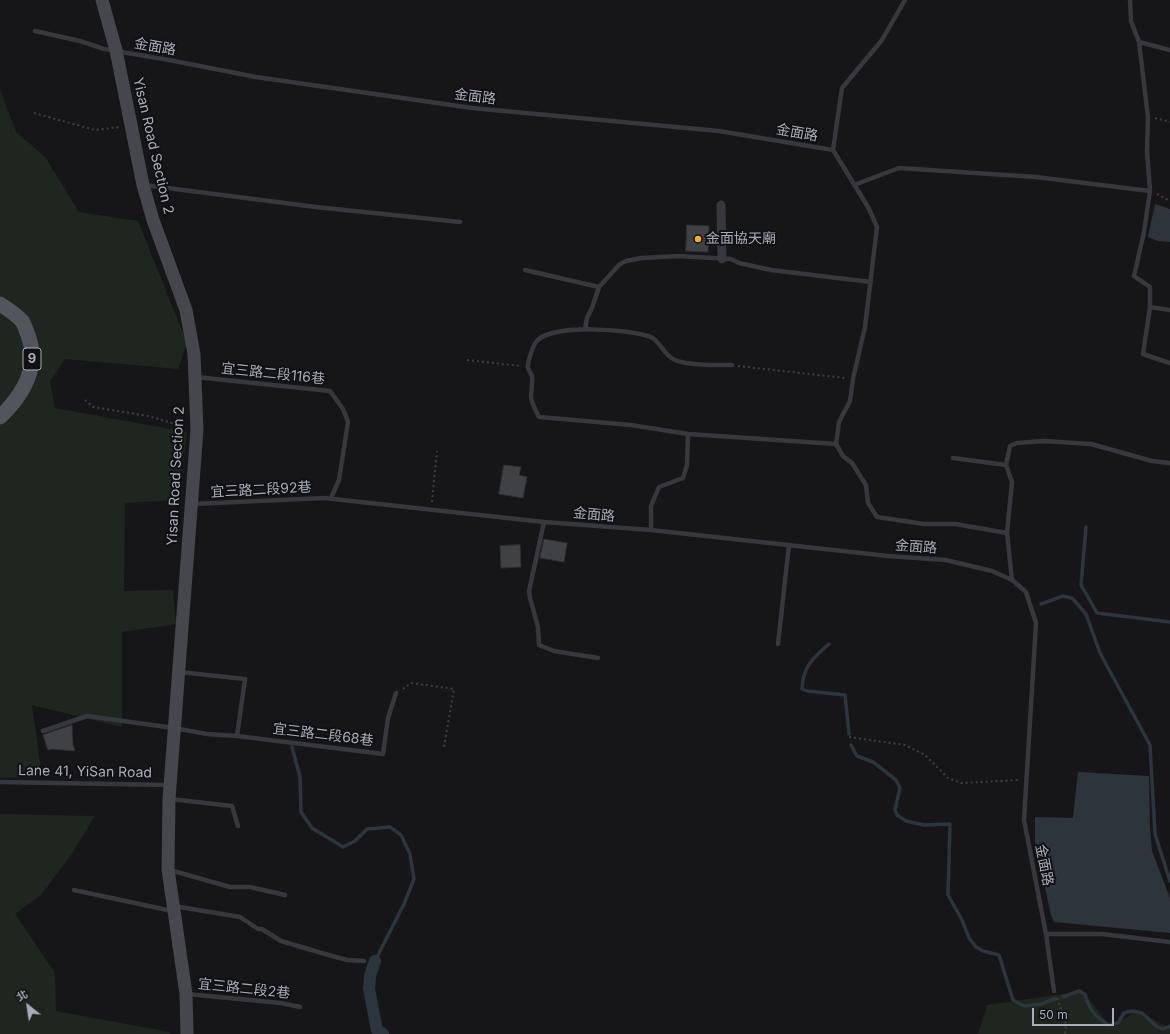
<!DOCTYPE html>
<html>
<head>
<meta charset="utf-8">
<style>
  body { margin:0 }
  #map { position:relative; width:1170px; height:1034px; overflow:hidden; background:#161618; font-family:Inter,"Noto Sans TC",sans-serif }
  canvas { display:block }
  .north { position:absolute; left:8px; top:986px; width:40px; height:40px; -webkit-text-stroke:3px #111113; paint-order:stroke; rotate:330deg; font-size:11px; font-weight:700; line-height:16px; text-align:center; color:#a8adb8 }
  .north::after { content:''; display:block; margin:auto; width:14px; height:18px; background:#a8adb8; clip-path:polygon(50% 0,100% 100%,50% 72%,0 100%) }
  .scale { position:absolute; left:1032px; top:1008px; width:82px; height:18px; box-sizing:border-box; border:2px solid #a8adb8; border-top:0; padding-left:5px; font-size:12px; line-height:14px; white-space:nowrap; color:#a8adb8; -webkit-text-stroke:3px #111113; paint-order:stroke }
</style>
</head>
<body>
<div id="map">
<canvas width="1170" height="1034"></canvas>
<div class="north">北</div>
<div class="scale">50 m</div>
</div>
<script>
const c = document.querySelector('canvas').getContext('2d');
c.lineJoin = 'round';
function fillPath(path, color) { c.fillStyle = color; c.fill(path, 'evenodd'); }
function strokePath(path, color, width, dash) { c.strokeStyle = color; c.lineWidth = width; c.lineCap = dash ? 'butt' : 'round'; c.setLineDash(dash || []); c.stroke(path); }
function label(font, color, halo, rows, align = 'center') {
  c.font = font + ' Inter,"Noto Sans TC",sans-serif'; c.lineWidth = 4; c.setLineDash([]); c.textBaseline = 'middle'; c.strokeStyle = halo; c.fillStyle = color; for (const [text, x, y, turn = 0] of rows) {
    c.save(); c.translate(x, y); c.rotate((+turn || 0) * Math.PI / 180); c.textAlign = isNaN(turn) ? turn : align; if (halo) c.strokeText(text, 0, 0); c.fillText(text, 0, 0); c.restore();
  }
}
fillPath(new Path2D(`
  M0,89L16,132L45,157L79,212L138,221L187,343L178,369L65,359L50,381L55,408L187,432L177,500L125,503L124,591L173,590L176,624L122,632V727L32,705L42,777L0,778Z
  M0,814L95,816L71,855L41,895L15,914L55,973L56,1011L170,1032V1034H0Z
  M1082,991L1111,1027L1137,1011L1170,1028V1034H978L987,1005Z`), '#1e261f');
fillPath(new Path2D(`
  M1155,204L1170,209V242L1158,241L1148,237Z
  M1078,772L1149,776L1150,827L1152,851L1170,898V933L1054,922L1051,915L1035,842V817L1073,818Z`), '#2c353c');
strokePath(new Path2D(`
  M1086,527L1081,585L1097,613L1170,622
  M1041,604L1063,596L1072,598L1086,614L1100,653L1150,745L1155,834L1170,881
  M829,644C813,658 803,666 802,689L807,691L845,695L849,734
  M851,745L857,756L873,762L896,780L900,788L895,810L897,815L906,821L924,825L950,824L948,895L962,920L969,938L976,947L983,951L999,955L1013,1000L1024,1006L1041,1004L1055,999
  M292,747L300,777L301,812L312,828L343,847L355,841L367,829L390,827L401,835L410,854L414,879L404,904L375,961
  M1063,997L1079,991L1085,994C1089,1010 1095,1017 1109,1025L1118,1023L1124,1013L1132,1011L1142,1013L1156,1026L1163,1029L1170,1026`), '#2c353c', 3.5);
strokePath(new Path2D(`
  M375,961L370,976L369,989L377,1030L383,1034`), '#2c353c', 12);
const building = new Path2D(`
  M687,225L709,226L708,252L686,251Z
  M504,465L521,467L519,475L527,477L523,498L499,494Z
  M544,539L567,543L564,562L540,558Z
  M520,545L521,567L501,568L500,546Z
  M72,725L73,745L75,751L52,749L48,750L43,735Z`);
fillPath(building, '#404145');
strokePath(building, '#303034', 1);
strokePath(new Path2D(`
  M34,113L95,130L120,127
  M1155,118L1170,122
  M1157,194L1170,201
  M467,360L520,366
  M738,366L845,378
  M85,400L93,407L148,416L185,427
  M432,502L437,451
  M403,689L411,683L454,689L444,747
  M849,737L905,745L925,755L948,778L961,783L1019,780
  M1057,998L1066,1024L1065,1034`), '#3d3f44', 2, [2, 3]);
strokePath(new Path2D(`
  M905,0L882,40L842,88L833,150L868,207L877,227L865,327L853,379L850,401L839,422L836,444L843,456L852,463L866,485L868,503L877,517L924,524H955L1007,533L1012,580
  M1130,0L1131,21L1139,42L1148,117L1147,151L1150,191L1144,232L1134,276L1150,287V307
  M35,31L80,41L104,49L169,60L256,77L472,108L719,131L833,150
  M1139,42L1170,50
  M144,185L316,207L460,222
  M854,185L899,168L1036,177L1150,191
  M525,270L599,287
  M1170,310L1150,307L1143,354L1170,363
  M585,329L587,318L592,308L599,287L620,264L626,261L642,258L678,256L731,259L739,263L771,270L871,282
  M732,365C717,365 688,366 675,360C664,356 661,342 651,337C631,329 550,323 536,342C533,346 527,363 528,368C529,371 531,373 532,376C533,383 531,391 531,397C532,404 536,411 539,417L631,425L688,434L836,444
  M196,377L330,391L343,409L348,422L339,480L331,498
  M953,458L1006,465
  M193,504L324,498L544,522L651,530L888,556L946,560L992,571L1012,580L1026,592L1036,623L1024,820L1046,934H1102L1170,942
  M544,522L529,591L530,598L538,627L539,645L554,651L598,658
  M651,530V506L659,487L683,478L687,465L688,434
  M1007,533L1012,482L1006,465L1010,446L1017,443L1044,441L1091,444L1152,461L1170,463
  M778,644L789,545
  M179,672L245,679L237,736
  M43,731L87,716L174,728L207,734L237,736L383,754L388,718L396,693
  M0,782L168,785
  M170,799L232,806L238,826
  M170,870L230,887H250L285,895
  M74,890L172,911
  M174,906L240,917L258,929H262L281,941L325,954L347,960L364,961
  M1046,934L1054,991
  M187,994L281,1003L300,1007`), '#37383d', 4.5);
strokePath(new Path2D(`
  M721,205L722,259`), '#37383d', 9);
strokePath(new Path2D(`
  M102,0L116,50L143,185L153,220L186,310L194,354L197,430L169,799L168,869L186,994L187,1034`), '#45474d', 13);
strokePath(new Path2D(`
  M0,304C8,309 16,314 22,321C25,325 26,331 28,335C40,367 23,395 0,417`), '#53555c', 15);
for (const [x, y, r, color] of [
  [698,239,4,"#f2b134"]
]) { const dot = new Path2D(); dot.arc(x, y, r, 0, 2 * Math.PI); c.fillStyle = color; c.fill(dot); strokePath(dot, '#111113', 1.5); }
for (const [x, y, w] of [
  [32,359,18]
]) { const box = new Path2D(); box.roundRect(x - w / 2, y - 11, w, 22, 3); c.fillStyle = '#111113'; c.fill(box); strokePath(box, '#a8adb8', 1); }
label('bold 13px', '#a8adb8', null, [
  ["9",32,359]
]);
label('14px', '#a8adb8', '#111113', [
  ["金面路",155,47,10],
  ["金面路",475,97,7],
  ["金面路",797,133,10],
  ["Yisan Road Section 2",153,146,77],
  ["宜三路二段116巷",273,374,6],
  ["Yisan Road Section 2",176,476,-87],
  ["宜三路二段92巷",261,490,-3],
  ["金面路",594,515,5],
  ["金面路",916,547,4],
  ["宜三路二段68巷",323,735,7],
  ["Lane 41, YiSan Road",85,772,1],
  ["金面路",1044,865,79],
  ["宜三路二段2巷",244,989,6]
]);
label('14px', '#a8adb8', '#111113', [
  ["金面協天廟",706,239]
], 'left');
</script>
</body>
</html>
